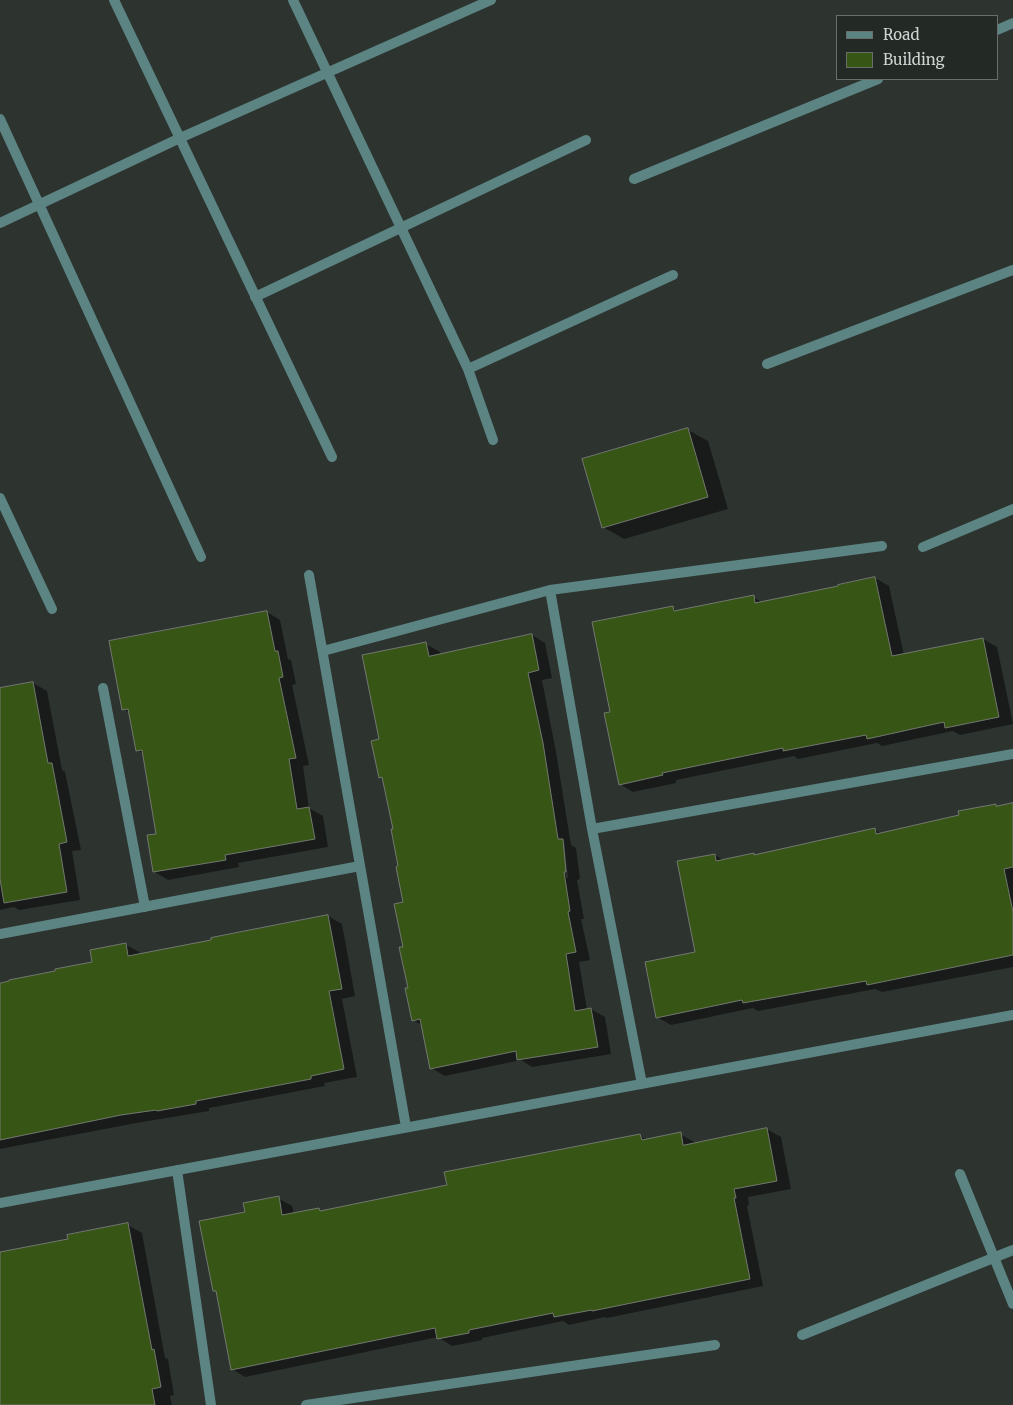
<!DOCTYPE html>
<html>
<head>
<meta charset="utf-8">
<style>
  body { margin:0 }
  #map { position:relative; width:1013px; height:1405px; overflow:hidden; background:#2d3430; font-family:Merriweather,serif }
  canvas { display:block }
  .legend { position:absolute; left:836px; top:15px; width:162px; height:65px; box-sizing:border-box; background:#232a26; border:1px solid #686e6a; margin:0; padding:6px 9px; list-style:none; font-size:15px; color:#cfd3d1 }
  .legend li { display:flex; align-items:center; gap:10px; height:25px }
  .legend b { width:25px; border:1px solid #686e6a }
</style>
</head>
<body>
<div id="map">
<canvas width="1013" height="1405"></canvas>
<ul class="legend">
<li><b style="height:6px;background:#5c8483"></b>Road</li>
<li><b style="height:14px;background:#375615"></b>Building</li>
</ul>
</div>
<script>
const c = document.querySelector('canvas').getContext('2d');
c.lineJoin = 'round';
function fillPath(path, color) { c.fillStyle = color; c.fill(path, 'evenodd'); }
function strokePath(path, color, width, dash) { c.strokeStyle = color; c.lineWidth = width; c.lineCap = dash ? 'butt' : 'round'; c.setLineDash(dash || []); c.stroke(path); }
fillPath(new Path2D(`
  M688,430L708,441L728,509L624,539L603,527Z
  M875,578L889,586L904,655L983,639L997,647L1013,724L960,735L953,731L882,746L877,743L798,759L794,756L676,780V783L633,792L620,784L612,713L673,608L680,612L753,597L763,603Z
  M267,612L280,620L288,659L291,660L296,684L292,685L309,765L303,766L309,808L323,816L328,847L238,863L239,867L168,880L155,872L157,835L144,754L137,750L130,713L123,709Z
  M532,635L545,643L552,678L542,680L556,752L571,845L576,848L580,879L577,880L584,919H581L590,960L579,962L587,1010L591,1009L605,1017L611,1054L532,1067L521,1060L445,1076L431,1068L423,1026L413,1020L404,948L405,903L394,830L384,779L380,777L381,740L426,644L440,652V654ZM562,841H564L568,878H566Z
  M33,683L47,691L62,770L65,772L81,850L72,851L80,900L19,910L14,907L0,910V689Z
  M1013,804V967L882,992L875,989L758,1011L753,1008L671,1025L657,1017L697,953L715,855L725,861L753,855L756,856L875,830L882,834L961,816L996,805L999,807Z
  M328,916L342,924L355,996L342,999L357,1077L324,1083L325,1086L209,1108V1111L136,1123L0,1149V982L57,972L94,963L125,944L139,952L140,955Z
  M767,1129L781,1137L791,1189L748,1197L749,1205L747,1206L763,1286L607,1318L605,1317L569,1325L563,1321L482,1338V1340L452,1346L438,1337L245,1377L232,1369L217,1292L214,1290L246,1214L278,1198L292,1206L294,1214L319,1209L323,1211L448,1186L640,1136L648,1140L680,1134L694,1142L695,1144Z
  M128,1225L142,1233L165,1358L168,1359L174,1395L170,1396L172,1405H0V1254L69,1240Z`), '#0007');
const building = new Path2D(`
  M688,428L708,497L602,528L582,459Z
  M875,577L892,656L983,638L999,717L945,728L944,722L867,739L866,735L783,751V748L662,773L663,775L619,785L604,713L610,712L592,622L673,606L674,611L754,595L755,603L838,586V585Z
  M267,611L275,651H278L283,677L279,678L296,758L289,759L297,809L309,807L315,839L225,855L226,860L153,872L147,835L156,834L142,750L136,751L128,709L122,710L109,641Z
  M532,634L539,670L528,673L543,743L558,839H563L566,872H564L570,911L568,912L576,952L566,954L575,1011L591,1008L598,1047L517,1060L516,1051L430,1069L420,1019L412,1021L405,988H408L399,947H403L394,904L403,902L396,867L398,866L391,829H393L382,777L379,778L371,741L379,739L362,655L426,642L429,656Z
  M33,682L48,763H52L67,842L59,844L67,892L4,903L0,879V688Z
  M1013,803V867L1004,869L1013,912V955L867,985L866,981L743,1003L742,1000L656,1018L645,962L695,952L677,861L715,854L716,861L754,853V855L875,828L876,834L959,815L958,811L996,804V806Z
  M328,915L342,989L329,991L344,1069L311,1076V1079L196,1101V1104L157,1111L156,1110L121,1115L0,1140V983L9,981V980L55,971V969L92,962L90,950L126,943L128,956L211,940V938Z
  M767,1128L777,1181L734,1189L736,1198H734L750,1279L592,1311V1310L554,1317L553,1313L469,1330V1333L437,1339L435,1328L231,1370L216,1291H213L199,1221L245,1212L243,1203L279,1196L282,1215L319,1208L320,1211L447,1185L444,1172L640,1134L642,1140L681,1132L683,1145Z
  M128,1223L152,1350L154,1349L161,1387L152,1389L155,1405H0V1252L68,1239L67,1235Z`);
fillPath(building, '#375615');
strokePath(building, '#737770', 1);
strokePath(new Path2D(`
  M114,0L332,457
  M293,0L468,369L493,440
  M997,30L1013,23
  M0,119L201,557
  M634,179L878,79
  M0,223L180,138L491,0
  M255,297L586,140
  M767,364L1013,270
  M468,369L673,275
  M0,498L52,609
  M923,547L1013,509
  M309,575L406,1127
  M550,590L592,829L642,1084
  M323,651L550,590L882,546
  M103,688L145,907
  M592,829L1013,754
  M0,934L360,866
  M177,1170L211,1405
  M960,1174L1013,1304
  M0,1203L1013,1015
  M802,1335L1013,1250
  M306,1405L715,1345`), '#5c8483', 10);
</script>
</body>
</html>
